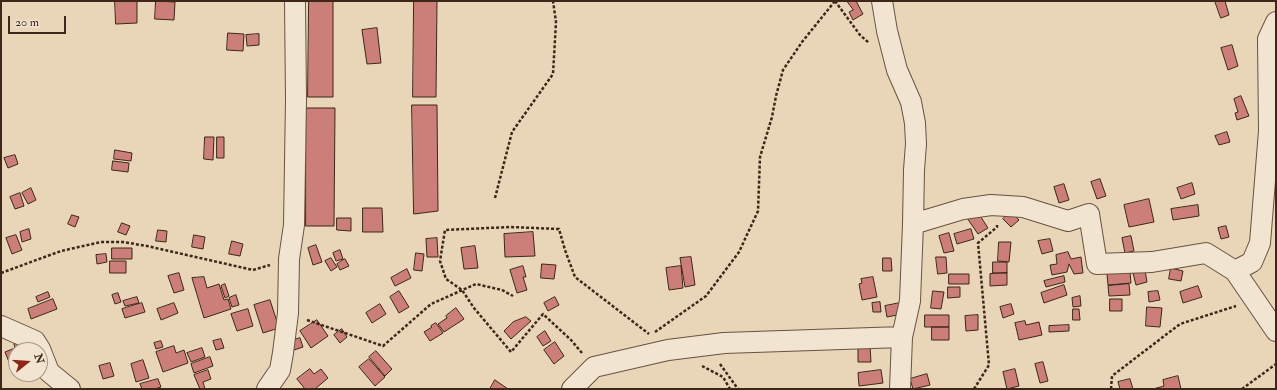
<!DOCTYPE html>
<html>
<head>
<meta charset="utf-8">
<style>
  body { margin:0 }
  #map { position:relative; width:1277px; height:390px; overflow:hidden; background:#e9d5b8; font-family:"IM FELL Double Pica",serif }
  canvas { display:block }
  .frame { position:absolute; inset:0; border:2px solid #3e2719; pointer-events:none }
  .north { position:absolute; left:8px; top:342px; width:40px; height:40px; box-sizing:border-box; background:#f1e4d1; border:1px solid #a99887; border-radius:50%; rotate:73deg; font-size:11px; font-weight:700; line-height:16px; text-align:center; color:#3e2719 }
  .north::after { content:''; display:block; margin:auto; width:14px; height:18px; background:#8f2418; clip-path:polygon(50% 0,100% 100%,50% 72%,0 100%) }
  .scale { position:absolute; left:8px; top:16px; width:58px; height:18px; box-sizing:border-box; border:2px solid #3e2719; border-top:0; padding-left:5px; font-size:12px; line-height:14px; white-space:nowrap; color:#3e2719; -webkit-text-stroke:3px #f1e4d1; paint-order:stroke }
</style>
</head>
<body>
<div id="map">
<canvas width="1277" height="390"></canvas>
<div class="frame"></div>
<div class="north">N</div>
<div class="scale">20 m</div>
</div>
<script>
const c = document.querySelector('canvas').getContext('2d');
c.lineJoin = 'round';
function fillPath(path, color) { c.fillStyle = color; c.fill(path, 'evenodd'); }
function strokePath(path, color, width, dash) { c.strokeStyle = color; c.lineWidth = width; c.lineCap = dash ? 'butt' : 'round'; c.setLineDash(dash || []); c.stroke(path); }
const building = new Path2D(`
  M115,1H137V23L116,24Z
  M156,1L175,2L174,20L155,19Z
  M309,1H333V97H308Z
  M414,1H437L436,97H413Z
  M847,1H856L863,14L853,20L849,12L853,10Z
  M1215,1H1225L1229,15L1221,18Z
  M377,28L381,63L367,64L362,30Z
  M228,33L244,34L243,51L227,50Z
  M259,34V45L247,46L246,35Z
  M1232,45L1238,66L1228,70L1221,48Z
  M1241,96L1249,116L1237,120L1235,113L1238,112L1234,99Z
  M412,105H437L438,211L414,214Z
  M306,108H335L334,226H306Z
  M1227,132L1230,142L1219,145L1215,136Z
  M205,137H214L213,160L204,159Z
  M217,137H224V158H217Z
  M115,150L132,153L131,161L114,159Z
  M15,155L18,164L8,168L4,158Z
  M113,161L129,163L128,172L112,170Z
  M1100,179L1106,196L1097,199L1091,182Z
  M1192,183L1195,194L1181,199L1177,188Z
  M1064,184L1069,200L1059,203L1054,187Z
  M31,188L36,200L28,204L22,193Z
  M20,193L24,206L15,209L10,197Z
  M1149,199L1154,222L1129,227L1124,205Z
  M1198,205L1199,216L1173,220L1171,209Z
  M363,208H382L383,232H363Z
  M977,211L988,228L978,234L967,218Z
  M1011,211L1019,220L1011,227L1003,219Z
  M72,215L79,217L75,227L68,224Z
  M337,218H351V231L337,230Z
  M122,223L130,226L126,235L118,232Z
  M1226,226L1229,237L1221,239L1218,228Z
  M29,229L31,239L22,242L20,232Z
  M971,229L974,239L957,244L954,234Z
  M158,230L167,231L166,242L156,241Z
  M533,232L535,256L505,257L504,234Z
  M949,233L954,251L944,253L939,236Z
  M16,235L22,250L12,254L6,238Z
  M194,235L205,237L203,249L192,247Z
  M1131,236L1134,251L1125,253L1122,238Z
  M437,238L438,257H427L426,239Z
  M1050,239L1053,251L1042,254L1038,241Z
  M232,241L243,244L240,256L229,254Z
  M999,242H1011L1009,262L998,261Z
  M316,245L322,262L313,265L308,248Z
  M475,246L478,268L464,269L461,248Z
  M112,248H132V259H112Z
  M340,250L343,259L336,261L333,253Z
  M1068,252L1071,259L1081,257L1083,273L1074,274L1069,264L1067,272L1052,275L1050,265L1057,264L1056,255Z
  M416,253L424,254L422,271L414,270Z
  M106,254L107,262L97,264L96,255Z
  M691,257L695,285L685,287L680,258Z
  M936,257H946L947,273L938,274Z
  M331,258L337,267L331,271L325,261Z
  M883,258H891L892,271H883Z
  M345,259L349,266L340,270L337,264Z
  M110,261H126V273H110Z
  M993,262H1007V273H993Z
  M542,264L556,265L554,279L541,278Z
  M523,266L526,277H523L527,290L517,293L510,270Z
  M681,266L683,288L669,290L666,268Z
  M1171,268L1183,271L1181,281L1169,279Z
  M407,269L411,278L395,286L391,278Z
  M1145,270L1147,282L1136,285L1133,273Z
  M1130,272L1131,283L1108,285L1107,274Z
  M179,273L184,290L174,293L168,276Z
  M1007,273V285L990,286V274Z
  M949,274H969V284H949Z
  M1064,276L1065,282L1046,287L1044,281Z
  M204,277L207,288L219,284L224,300L228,299L231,309L204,318L192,278Z
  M873,277L877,297L862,300L859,284L862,283L861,279Z
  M225,284L229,296L225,298L221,286Z
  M1129,284L1130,295L1109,296L1108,286Z
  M1064,285L1067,295L1044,303L1041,293Z
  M1198,286L1202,297L1183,303L1180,292Z
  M948,287H960V297L948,298Z
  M399,291L409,307L399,313L390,297Z
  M933,291L944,292L941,309L931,308Z
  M1158,291L1160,300L1149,302L1148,292Z
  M48,292L50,297L38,302L36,297Z
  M118,293L121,302L115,304L112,295Z
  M236,295L239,305L232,307L229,298Z
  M1080,296L1081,306L1073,307L1072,298Z
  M137,297L139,303L125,306L123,301Z
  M555,297L559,305L548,311L544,303Z
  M53,299L57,309L31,319L28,309Z
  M1110,299H1122V311H1110Z
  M270,300L279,328L263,333L254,305Z
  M880,302L881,312H873L872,303Z
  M142,303L145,312L125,318L122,309Z
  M174,303L178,313L161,320L157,309Z
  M900,303L902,314L887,317L885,306Z
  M380,304L386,314L372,323L366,313Z
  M1011,304L1014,314L1003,318L1000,307Z
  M1147,307L1162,308L1160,327L1146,326Z
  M456,308L464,319L444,332L438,324L447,318L446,316Z
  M248,309L253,326L237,331L231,314Z
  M1073,309H1079L1080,320H1073Z
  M925,315H949V327H925Z
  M978,315V330L966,331L965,316Z
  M526,317L531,321L511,339L504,331L513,322Z
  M317,320L328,336L311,348L300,331Z
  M1025,321L1026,325L1039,322L1042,335L1019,340L1015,323Z
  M436,323L443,333L430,341L424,332L432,327L431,326Z
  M1069,325V331L1049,332V326Z
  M932,327H949V340H932Z
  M342,329L347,337L340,343L334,335Z
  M545,331L551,341L543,346L537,337Z
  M300,338L303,347L291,351L288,342Z
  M221,339L224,348L216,350L213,341Z
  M25,340L29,350H16V359L9,362L5,352L15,348L14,344Z
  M161,341L163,347L156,349L154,343Z
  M555,342L564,356L554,364L544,350Z
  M174,346L176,353L184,350L188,363L163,372L156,352Z
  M870,346L871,362H858V347Z
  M202,348L205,357L191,362L187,353Z
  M376,351L392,369L385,376L369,357Z
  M210,357L213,366L194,373L191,364Z
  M369,359L385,377L375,386L359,367Z
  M143,360L149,378L136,382L131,364Z
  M1043,362L1048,381L1040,383L1035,364Z
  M110,363L114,376L103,379L99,366Z
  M310,369L314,374L321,369L328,378L315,389H305L297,379Z
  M1015,369L1019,386L1007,389L1003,372Z
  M208,370L211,379L203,382L205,389H200L194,375Z
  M881,370L883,383L859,386L858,373Z
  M927,374L930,385L913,389L910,379Z
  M1178,376L1181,389H1153L1164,386L1163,380Z
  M158,379L161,387L155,389H142L140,384Z
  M1130,379L1133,389H1120L1118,382Z
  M495,380L508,389H490Z`);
fillPath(building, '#cb7f78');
strokePath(building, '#3e2719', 1);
const minor = new Path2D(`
  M882,1L887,31L897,70L911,102L915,123L916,144L914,170L913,224L910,301L902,337L900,389
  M913,224L963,209L991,205L1023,207L1068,221L1089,214L1097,264L1152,262L1206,253L1235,271L1252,262L1260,243L1269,131L1268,39L1276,22
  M1235,271L1276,331
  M1,326L35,341L40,349L49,372L70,389
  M267,389L280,370L283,353L288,313L289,259L294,225L296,100L295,1
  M572,389L594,367L668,350L724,343L902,337`);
strokePath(minor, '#695241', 22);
strokePath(new Path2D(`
  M835,1L860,35L869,43
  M495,198L512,132L553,74L556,22L553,1
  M1,273L61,251L101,242H123L147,246L253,270L270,265
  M307,320L383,346L431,304L476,284L502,290L513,296
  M655,332L706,296L739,252L758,211L760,157L772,117L776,96L783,70L802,42L835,1
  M582,353L571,340L543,314L511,352L474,308L462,290L446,279L440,261L445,230L510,227L559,229L565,250L575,277L649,334
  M720,364L738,389
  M702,366L723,377L730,389
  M974,389L989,365L978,243L997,227V225
  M1111,389L1112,376L1180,324L1236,306
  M1242,389L1276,364`), '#3e2719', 2.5, [3, 2]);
strokePath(minor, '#f1e4d1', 20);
</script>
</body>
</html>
